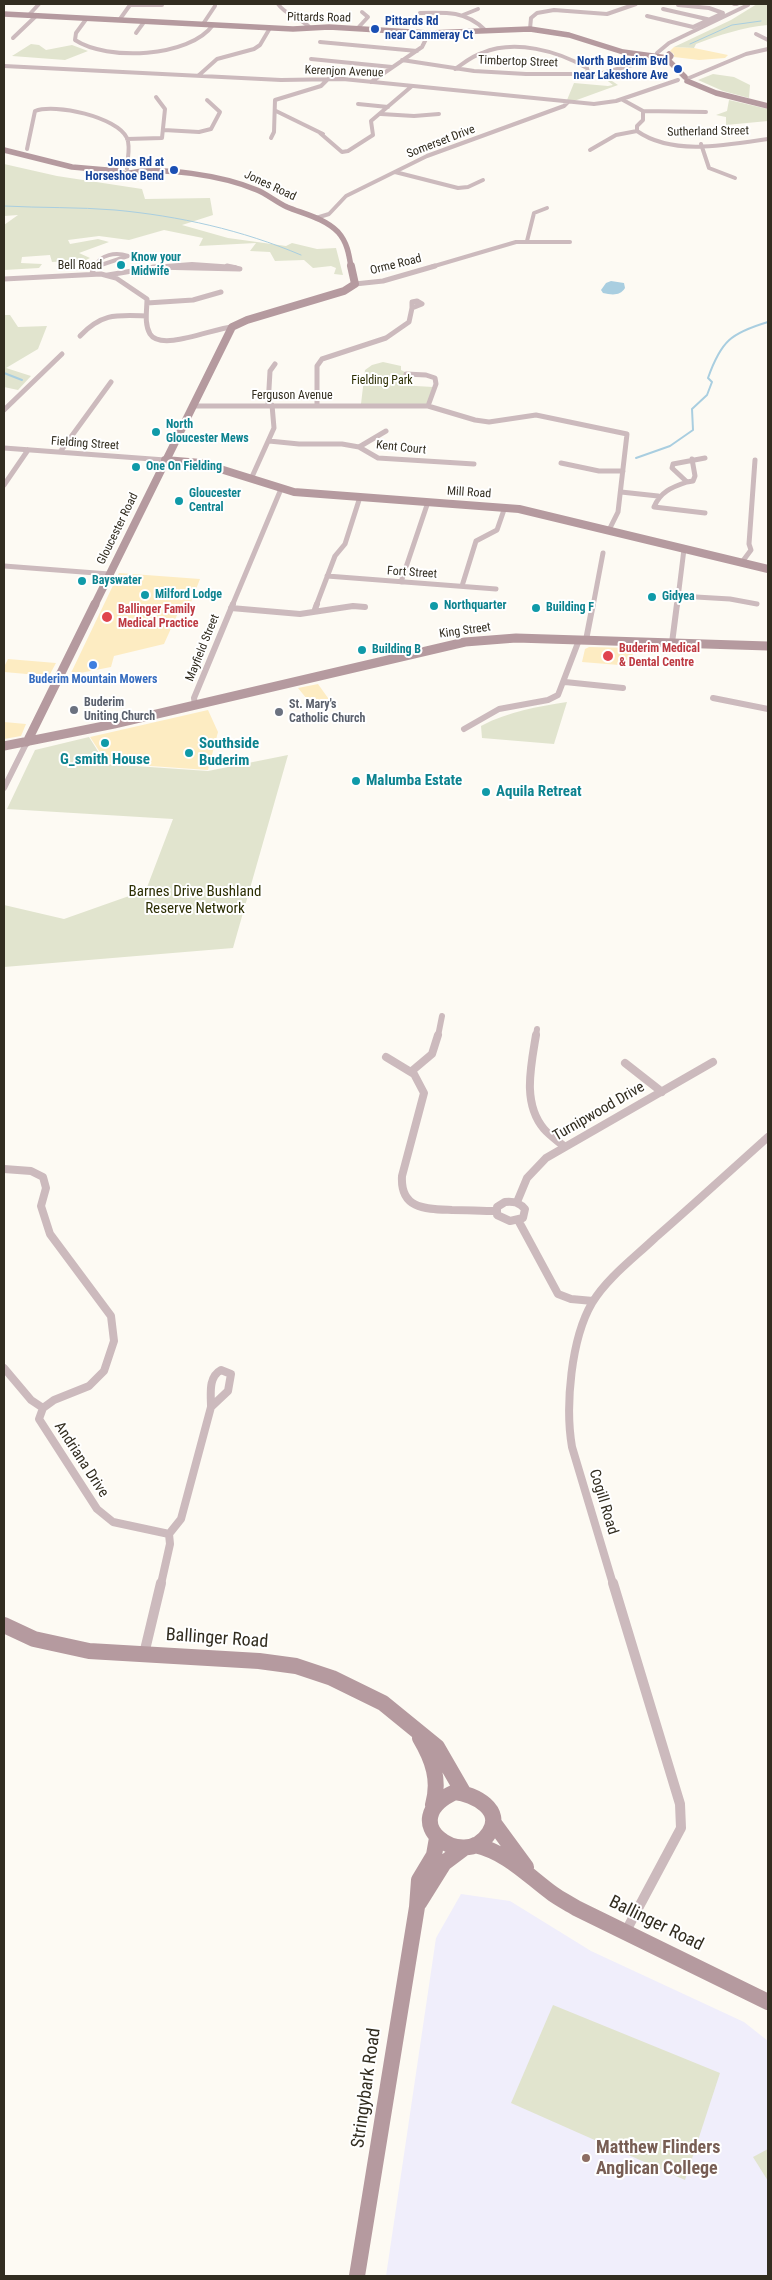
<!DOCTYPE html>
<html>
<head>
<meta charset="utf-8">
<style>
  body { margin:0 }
  #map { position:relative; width:772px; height:2280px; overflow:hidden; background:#fdfaf3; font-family:"Roboto Condensed",sans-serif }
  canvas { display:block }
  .frame { position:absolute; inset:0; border:5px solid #322d20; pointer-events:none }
</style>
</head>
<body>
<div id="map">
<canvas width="772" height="2280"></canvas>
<div class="frame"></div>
</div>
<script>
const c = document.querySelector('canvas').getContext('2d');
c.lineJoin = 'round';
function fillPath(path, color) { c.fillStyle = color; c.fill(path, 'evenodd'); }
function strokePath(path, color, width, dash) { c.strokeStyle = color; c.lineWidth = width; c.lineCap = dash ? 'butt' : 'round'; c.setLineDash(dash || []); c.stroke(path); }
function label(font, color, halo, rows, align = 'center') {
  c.font = font + ' "Roboto Condensed",sans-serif'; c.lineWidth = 4; c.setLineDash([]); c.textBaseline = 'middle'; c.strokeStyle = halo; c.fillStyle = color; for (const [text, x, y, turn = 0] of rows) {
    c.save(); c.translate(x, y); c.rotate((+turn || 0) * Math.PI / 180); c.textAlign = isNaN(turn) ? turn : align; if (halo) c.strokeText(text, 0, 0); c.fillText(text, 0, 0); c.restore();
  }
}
fillPath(new Path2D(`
  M674,47L694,48L728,55L725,58L699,60L674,57V54L670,51Z
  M119,573L200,579L191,602L182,604L164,644L114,656L111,667L70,675Z
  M589,647L634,648L631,666L582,662L585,649Z
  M8,659L56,663L49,676L4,672V667Z
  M318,684L333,705L315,709L298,688Z
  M208,710L218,732L208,770L107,763L90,737Z
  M4,722L26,724L21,736L4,739Z`), '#fdecc2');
fillPath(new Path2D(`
  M461,1894L510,1901L591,1951L744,2022L768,2041V2276H386L436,1938Z`), '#f0eefb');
fillPath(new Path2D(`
  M757,4H768V25C744,27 719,35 696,44L694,48L674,47L731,20Z
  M31,44L39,45L46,50L72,45L88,51L65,60L12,56Z
  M713,74L734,77L750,85L749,98L723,91L698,80Z
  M600,75H603L618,85L574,101L567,100L574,83L608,86L613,85Z
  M729,100L768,109V121L726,125V117L716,115L727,111Z
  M4,164L57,176L142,189L145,199L210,198L213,215L182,225L228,238L286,246L292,243L317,249L336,248L343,275L334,274L336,268L331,266L313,268L304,260L275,261L270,252L250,251L256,243L199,246L203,238L164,230L129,240L99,236L68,240L70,244L98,239L109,242L79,253L90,258L86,260L52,262L50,255L22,257L21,263L42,264L39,268L4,270V225L18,215L4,216Z
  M4,315H10L18,327L47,326L38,349L6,368L31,376L18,390L4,387Z
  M383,362L401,366V370L405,372L404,376L400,377L399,385L433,387L428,404H361L365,370L372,365Z
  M567,702L554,744L482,738L481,726C509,711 537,707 567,702Z
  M89,737L106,764L208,771L288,755L233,948L4,967V905L64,919L146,890L173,819L7,809L35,750Z
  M553,2005L720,2073L685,2180L511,2103Z
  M768,2149V2181L753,2157Z`), '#e1e4ce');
fillPath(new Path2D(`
  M611,281L624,283L625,288C620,296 612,295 603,293L601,290L606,283Z`), '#a9cee0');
strokePath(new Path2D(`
  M690,44L732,25L761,21
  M4,206C41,208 79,207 115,210C179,216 242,230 301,255`), '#a9cee0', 1);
strokePath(new Path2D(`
  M4,373L22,380
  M636,458L670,446L693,430L692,409L707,395L712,382L708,378C721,341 731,333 768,322`), '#a9cee0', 2);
strokePath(new Path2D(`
  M278,4C286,16 301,17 310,28
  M734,4H737
  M663,9L711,20
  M420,13C446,12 466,11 485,30
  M463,15L478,9
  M28,16L39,4
  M647,16L693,27L723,13L709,8L678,5
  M87,18L76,33L75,40C107,61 189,58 213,25
  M120,19L130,5H162
  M203,24L215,6
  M357,29L368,17L362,12
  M530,29L531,18L537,13L554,10L607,14L636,4
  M136,33L144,22
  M756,34L768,40
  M13,38L36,16
  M320,42L417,51
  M657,53L669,43L748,5
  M311,59L392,67
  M402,60L474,71L526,74H599L632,65
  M4,66L281,80L343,79L594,104L616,101L678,80
  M455,69C464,63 472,56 482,53C515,39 558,51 587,68L588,72
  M198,76L217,59L254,49L260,45L270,28
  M689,78L746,54L768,49
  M371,82L422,47L429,33
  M623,100L643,111V120L637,126V131C672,156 728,145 768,139
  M358,104L388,107
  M276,111L323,134
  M643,111L706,112
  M381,114L414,116L439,114
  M164,130L199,132L211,129L220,112L207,100
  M320,133L342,152L348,151L373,135L371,121L412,86
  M271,138L274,132L275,100L321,86L328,79
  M127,139L162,138L165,109L156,97
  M701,144L709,168L735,178
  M27,149L35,111C55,103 117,117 127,138C131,147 127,160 127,169
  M590,150L616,135L637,131
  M395,172L458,188L468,187L483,180
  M316,218L329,214L346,196L427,156L564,106L568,102
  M527,241L534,213L547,208
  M95,267C100,254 116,252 128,256L95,267
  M153,267L192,264L235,267
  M431,267L516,242H570`), '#ccbabd', 4);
strokePath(new Path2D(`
  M95,267L99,266
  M153,267L240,269L227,266
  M92,273L95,266
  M108,275L162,266
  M4,279L101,274L116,278L147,299C147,310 144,324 150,334C161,352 214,328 232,327
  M355,284L383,281L435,266
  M417,301L422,304L412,308V302Z
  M147,303L193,300L221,292
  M80,336C102,313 116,315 146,316
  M406,374L426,375L435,378L436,384L428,406
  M317,405V366L322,359L386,338L409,322L412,308
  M192,406H428L475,420L489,422L536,415L627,434L618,512L609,530
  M268,406L270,371L275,364
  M4,410L62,354
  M269,441L299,444H342L359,447L378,458L474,464
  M359,447L386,431
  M4,448L165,460
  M60,452L111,382
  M705,458L673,464L672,468L687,482C672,487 660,492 654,507L705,513
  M561,463L599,471H623
  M251,479L274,428L272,405
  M687,482L693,481L695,476L692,459
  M4,485L28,450
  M621,492L658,496
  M742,562L751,550L749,544L755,460
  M4,566L109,574
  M327,576L496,589
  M401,582L428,502
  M462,586L476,541L497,530L505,507
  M679,596L730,599L757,604
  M232,606L281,489
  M316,606L335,556L345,544L360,497
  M593,606L603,553
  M677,606L684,549`), '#ccbabd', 5);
strokePath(new Path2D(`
  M231,608L300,614L353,606L365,607
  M314,612L317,604
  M586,640L593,604
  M672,643L677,604
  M565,682L623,688
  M713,698L768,709
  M195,705L194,698L233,604
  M464,729L499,709L548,700L558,695L579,640
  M4,788L27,742
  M438,1036L442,1016
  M536,1036L537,1029`), '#ccbabd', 6);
strokePath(new Path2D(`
  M536,1035C531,1066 522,1103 544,1129C550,1136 558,1141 565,1147
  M386,1057L414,1074L424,1093L402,1176C400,1210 427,1209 452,1210C467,1210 481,1211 496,1211
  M625,1063L662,1092
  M413,1070L432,1054L438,1035
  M4,1169L31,1171L43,1177L46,1188L41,1206L50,1234L111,1316L114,1341L104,1371L89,1386L54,1400L43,1408L39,1419L97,1509L113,1522L169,1534L170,1544L161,1584
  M505,1202C513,1201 519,1202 525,1209L523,1218L510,1221L497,1215V1207Z
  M517,1202L527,1178L546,1158L713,1062
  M518,1220L558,1294L571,1299L593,1301
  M4,1368L31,1400L43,1408
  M221,1370L231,1374L228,1391L211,1407C211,1394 208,1377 221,1370Z
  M169,1534L181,1519L211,1407
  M613,1584L572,1447C565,1406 571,1339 592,1303C607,1278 634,1258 655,1238C693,1205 730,1171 768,1137`), '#ccbabd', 8);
strokePath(new Path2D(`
  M613,1583L680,1804L681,1828L626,1931
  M144,1654L161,1583`), '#ccbabd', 10);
strokePath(new Path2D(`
  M4,14L293,29L329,27L429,33L530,29L569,35L623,52L668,58
  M669,54L671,56L668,60L685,77
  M687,81L716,93L768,106
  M4,150L72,167L119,171L125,174C159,165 224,176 257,190C267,194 276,202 287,207C304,214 324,218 338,232C347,242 349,254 351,267`), '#b59a9f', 5.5);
strokePath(new Path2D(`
  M165,460L201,463L294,492L519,509L768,569
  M94,606L232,327L247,320L344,291L355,284L351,266`), '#b59a9f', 8);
strokePath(new Path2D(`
  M27,742L95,604
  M4,746L114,724L465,642L516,638L768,646`), '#b59a9f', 9);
strokePath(new Path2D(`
  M4,1625L34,1639L89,1651L259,1661L296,1666L332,1678L383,1703L437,1747L463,1792
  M420,1738C433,1760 440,1780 433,1805
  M455,1792C474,1794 505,1810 489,1833C464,1873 392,1821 455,1792Z
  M493,1822L526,1867
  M475,1845C508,1853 527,1875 553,1894C560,1899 568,1903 576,1908L768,2002
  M419,1903L444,1863L464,1848
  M357,2276L417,1907L419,1880L434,1855L437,1838`), '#b59a9f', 16);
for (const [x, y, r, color] of [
  [375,29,5,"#1a4fb4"],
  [678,69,5,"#1a4fb4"],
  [174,170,5,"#1a4fb4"],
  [121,265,5,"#0f9aa8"],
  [156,432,5,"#0f9aa8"],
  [136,467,5,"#0f9aa8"],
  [179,501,5,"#0f9aa8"],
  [82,581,5,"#0f9aa8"],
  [145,595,5,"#0f9aa8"],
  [652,597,5,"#0f9aa8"],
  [434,606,5,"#0f9aa8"],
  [536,608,5,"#0f9aa8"],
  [107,617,6,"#e0444e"],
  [362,650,5,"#0f9aa8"],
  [608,656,6,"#e0444e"],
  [93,665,5,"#3f7fe0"],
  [74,710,5,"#6b7280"],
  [279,712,5,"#6b7280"],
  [105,743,5,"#0f9aa8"],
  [189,753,5,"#0f9aa8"],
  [356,781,5,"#0f9aa8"],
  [486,792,5,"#0f9aa8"],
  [586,2158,5,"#8d6e63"]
]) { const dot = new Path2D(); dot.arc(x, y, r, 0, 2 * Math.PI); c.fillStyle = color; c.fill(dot); strokePath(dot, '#fff', 2); }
label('12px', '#322d20', '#fff', [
  ["Pittards Road",319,18,1],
  ["Timbertop Street",518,62,2],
  ["Kerenjon Avenue",344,72,2],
  ["Sutherland Street",708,132,-1],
  ["Somerset Drive",441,142,-21],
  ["Jones Road",270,186,25],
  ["Orme Road",396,265,-14],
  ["Bell Road",80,266],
  ["Ferguson Avenue",292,396],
  ["Fielding Street",85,444,4],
  ["Kent Court",401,448,6],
  ["Mill Road",469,493,4],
  ["Gloucester Road",118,529,-64],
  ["Fort Street",412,573,4],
  ["King Street",465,631,-8],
  ["Mayfield Street",203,648,-68]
]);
label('bold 12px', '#164399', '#fff', [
  ["Pittards Rd",385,22,"left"],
  ["near Cammeray Ct",385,36,"left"],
  ["North Buderim Bvd",668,62],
  ["near Lakeshore Ave",668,76],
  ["Jones Rd at",164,163],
  ["Horseshoe Bend",164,177]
], 'right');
label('bold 12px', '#0d838f', '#fff', [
  ["Know your",131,258],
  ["Midwife",131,272],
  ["North",166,425],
  ["Gloucester Mews",166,439],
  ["One On Fielding",146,467],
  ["Gloucester",189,494],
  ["Central",189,508],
  ["Bayswater",92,581],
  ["Milford Lodge",155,595],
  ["Gidyea",662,597],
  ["Northquarter",444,606],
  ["Building F",546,608],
  ["Building B",372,650]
], 'left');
label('12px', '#2c2e03', '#fff', [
  ["Fielding Park",382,381]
]);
label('bold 12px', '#be3a42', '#fff', [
  ["Ballinger Family",118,610],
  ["Medical Practice",118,624],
  ["Buderim Medical",619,649],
  ["& Dental Centre",619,663]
], 'left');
label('bold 12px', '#366cbe', '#fff', [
  ["Buderim Mountain Mowers",93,680]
]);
label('bold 12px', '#5b616d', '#fff', [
  ["Buderim",84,703],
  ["Uniting Church",84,717],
  ["St. Mary's",289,705],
  ["Catholic Church",289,719]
], 'left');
label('bold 15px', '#0d838f', '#fff', [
  ["Southside",199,744],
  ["Buderim",199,761],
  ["G_smith House",105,760,"center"],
  ["Malumba Estate",366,781],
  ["Aquila Retreat",496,792]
], 'left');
label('15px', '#2c2e03', '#fff', [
  ["Barnes Drive Bushland",195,892],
  ["Reserve Network",195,909]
]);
label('15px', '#322d20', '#fff', [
  ["Turnipwood Drive",599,1112,-30],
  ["Andriana Drive",81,1460,57],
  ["Cogill Road",603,1502,73]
]);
label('18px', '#322d20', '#fff', [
  ["Ballinger Road",217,1639,4],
  ["Ballinger Road",656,1924,26],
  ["Stringybark Road",367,2088,-82]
]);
label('bold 18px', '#785e54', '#fff', [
  ["Matthew Flinders",596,2148],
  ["Anglican College",596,2169]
], 'left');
</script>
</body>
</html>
